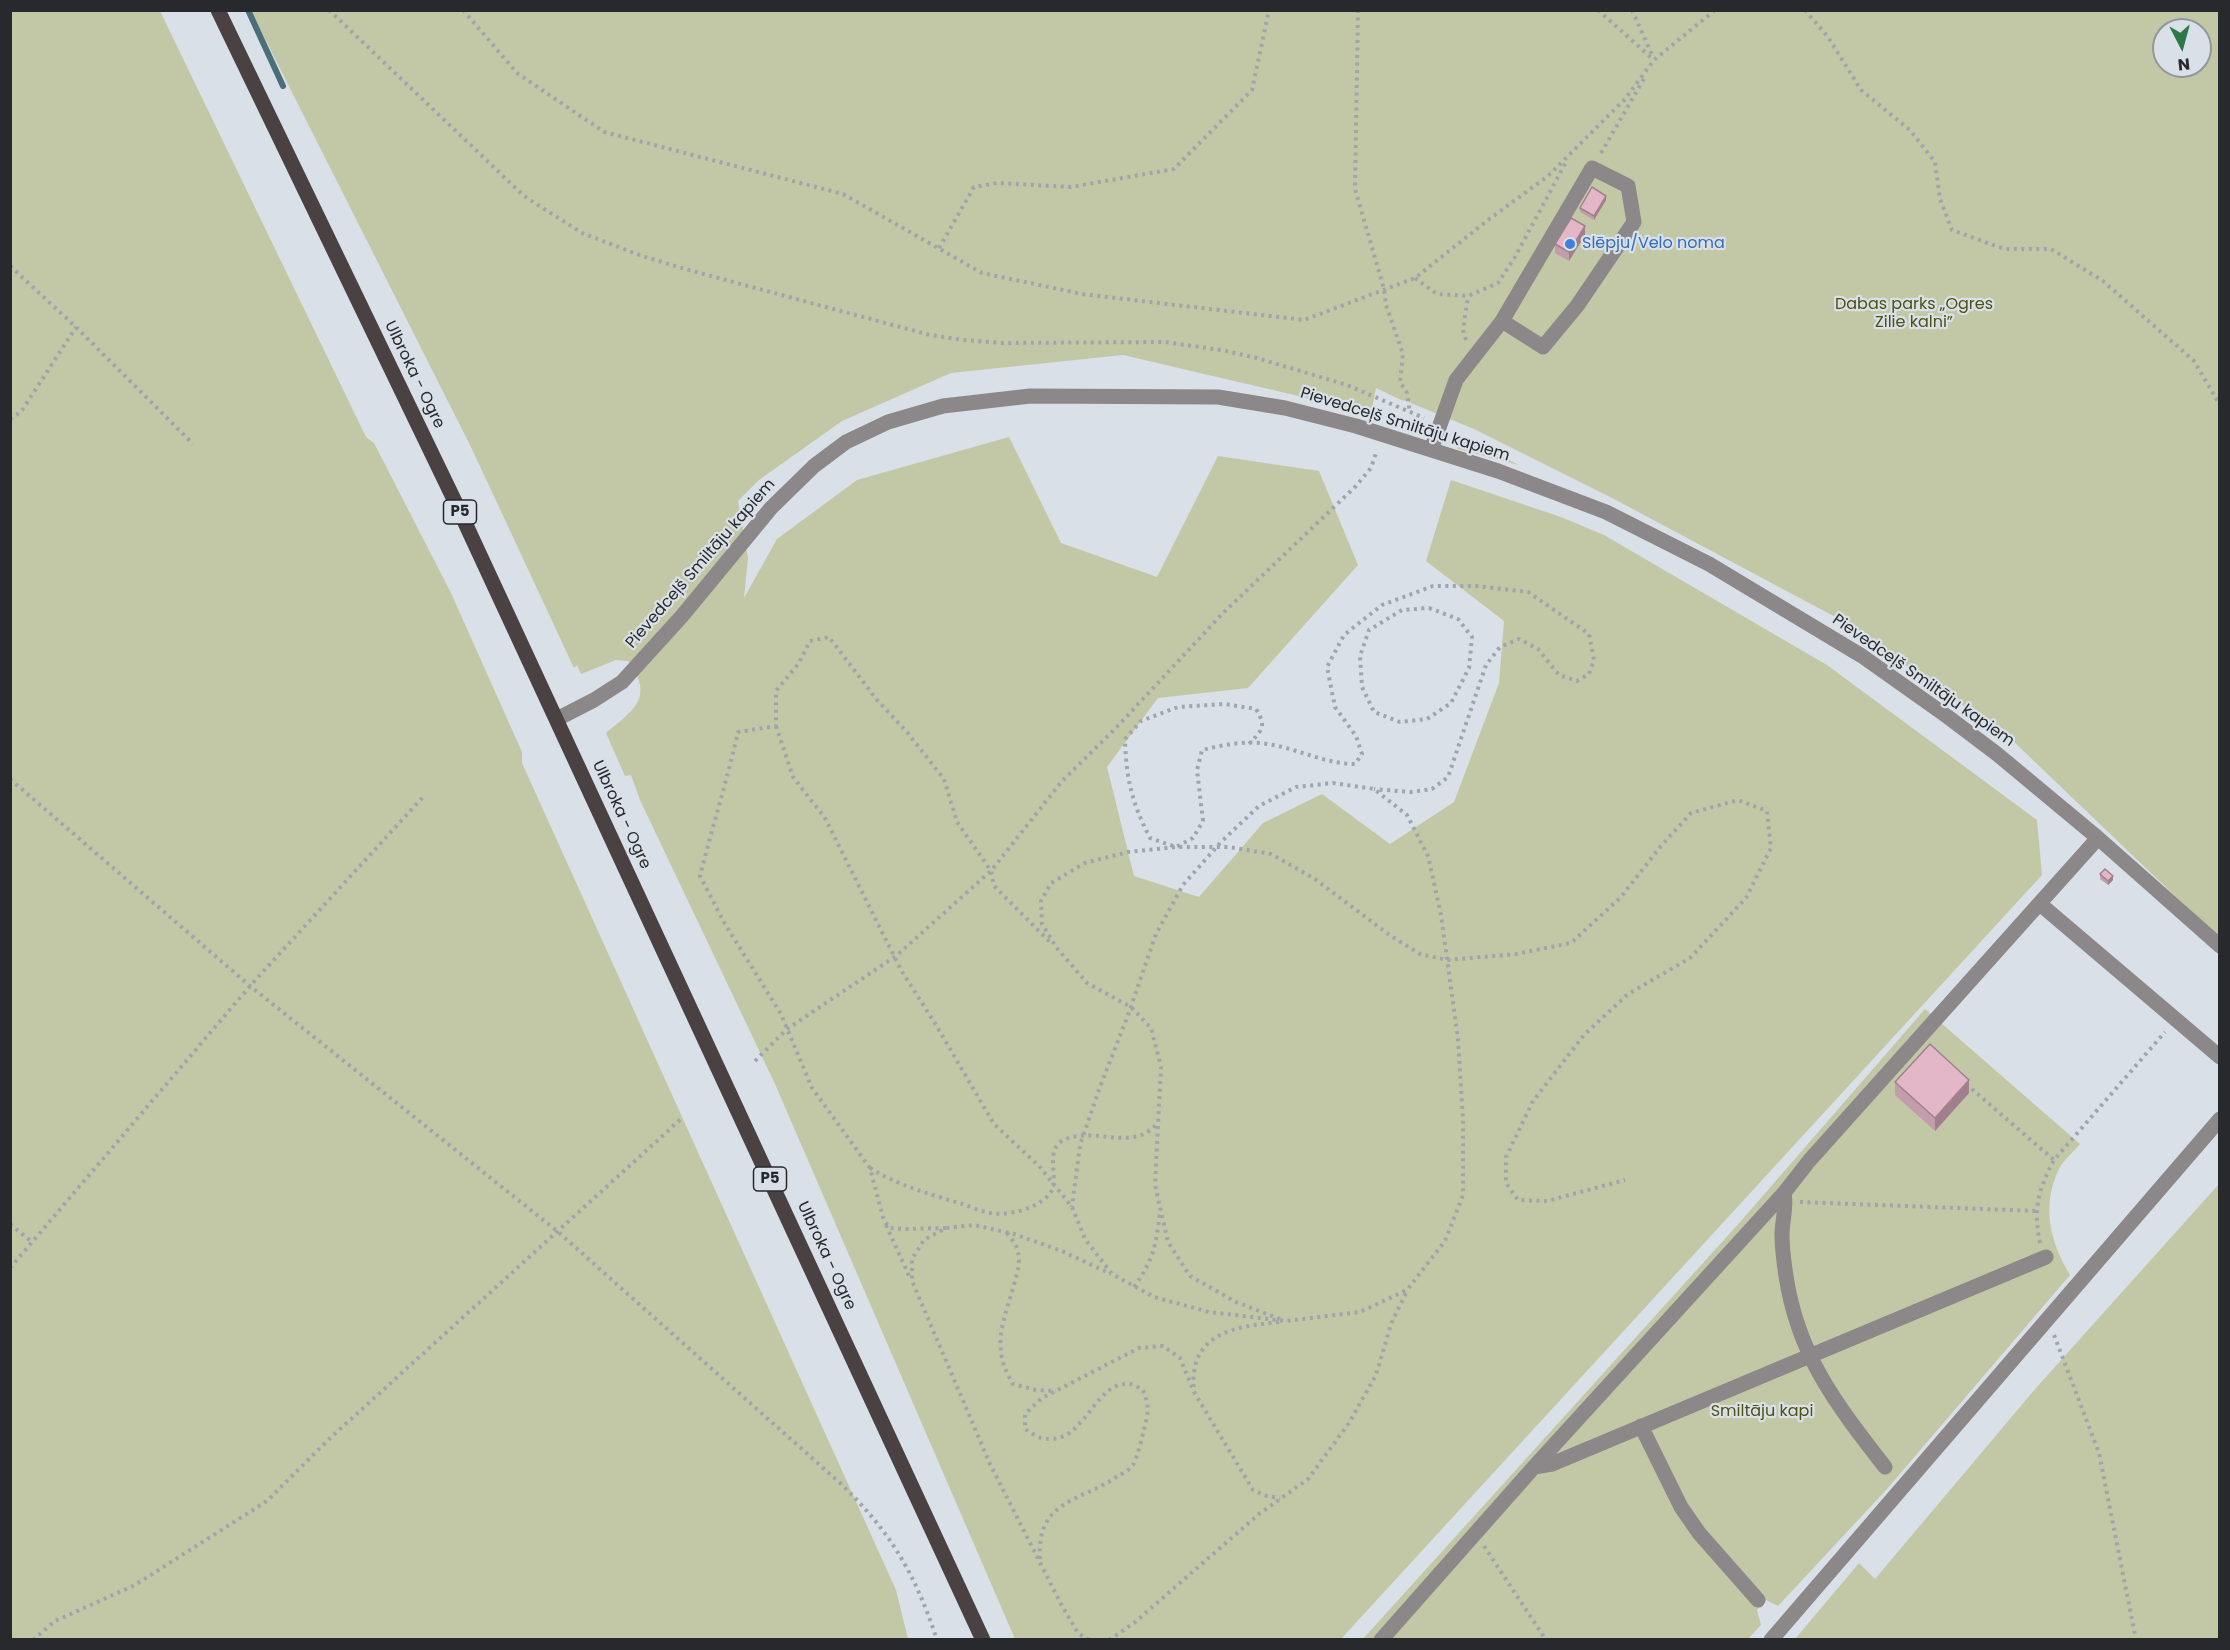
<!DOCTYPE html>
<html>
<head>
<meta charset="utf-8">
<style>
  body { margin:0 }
  #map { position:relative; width:2230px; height:1650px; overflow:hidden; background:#d9e0e8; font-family:Poppins,sans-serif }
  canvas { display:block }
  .frame { position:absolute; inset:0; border:12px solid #27292c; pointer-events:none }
  .north { position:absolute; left:2152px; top:18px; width:60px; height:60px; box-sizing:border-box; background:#d9e0e8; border:2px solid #92979d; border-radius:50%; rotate:174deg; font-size:16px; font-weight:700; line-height:24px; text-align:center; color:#27292c }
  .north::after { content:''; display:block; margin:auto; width:21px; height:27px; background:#2c7847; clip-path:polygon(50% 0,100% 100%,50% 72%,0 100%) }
</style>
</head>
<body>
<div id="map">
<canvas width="2230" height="1650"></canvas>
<div class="frame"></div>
<div class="north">N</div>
</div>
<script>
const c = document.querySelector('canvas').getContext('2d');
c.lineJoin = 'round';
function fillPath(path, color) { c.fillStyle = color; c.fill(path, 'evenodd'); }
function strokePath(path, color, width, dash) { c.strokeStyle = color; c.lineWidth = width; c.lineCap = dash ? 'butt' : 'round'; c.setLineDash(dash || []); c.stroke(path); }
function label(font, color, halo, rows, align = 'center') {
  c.font = font + ' Poppins,sans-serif'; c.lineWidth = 4.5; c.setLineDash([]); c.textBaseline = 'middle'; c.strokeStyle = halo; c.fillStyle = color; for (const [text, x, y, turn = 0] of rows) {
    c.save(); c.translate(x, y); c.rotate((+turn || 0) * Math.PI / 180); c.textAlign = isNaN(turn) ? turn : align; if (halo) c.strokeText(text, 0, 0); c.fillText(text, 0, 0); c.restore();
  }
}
fillPath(new Path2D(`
  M11,10L160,11L366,437L374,443L451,593L522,752V763L896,1590L908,1639H11Z
  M251,11H2219V938L2012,740L1841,620L1614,499L1474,429L1406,401L1401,400L1376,388L1371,413L1123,355L951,373L842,421L759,480L738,501L748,558L744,598L777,539L857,480L1009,437L1061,543L1157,577L1218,456L1319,471L1358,565L1248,688L1158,698L1107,767L1134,876L1199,897L1263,823L1322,794L1390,844L1454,802L1499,683L1504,621L1426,561L1451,480L1561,517L1604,535L1827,665L2037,820L2042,875L1341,1639H1015L775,1084L640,800L631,775L625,776L606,733C634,710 655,697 628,661L616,660L581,674L577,665L574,668L471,447ZM2164,30H2200V66H2164Z
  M1452,438L1490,451L1519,465L1458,449Z
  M1925,1009L2080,1144C2074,1152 2063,1160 2059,1169C2041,1206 2050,1242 2070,1275L1887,1489L1778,1606L1766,1600L1757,1610L1761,1625L1748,1639L1362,1640L1741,1221Z
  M2219,1184V1639H1795L1859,1563L1875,1579L2036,1388Z`), '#c2c8a5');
strokePath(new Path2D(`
  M248,10L283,86`), '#4c6e7a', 6);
strokePath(new Path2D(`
  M329,10L524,196L582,233L642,256L685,269L930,335L963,340L1002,343L1165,342L1221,350L1257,358L1347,385L1424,418
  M463,10L517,73L604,132L843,194L982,273L1082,294L1304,320L1415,278L1488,220L1548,176L1625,99L1654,60L1715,10
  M1358,10L1355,189L1384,289L1386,305L1403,354L1400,382L1407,393L1410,413
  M1598,10L1654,60
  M1632,10L1653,57
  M1805,10L1828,37L1861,90L1910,130L1935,162L1940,199L1952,230L2004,249H2051L2103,281L2194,361L2220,405
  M1601,153L1645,77
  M939,248L974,187L997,183L1071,187L1174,169L1252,90L1269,10
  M10,266L76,327L193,444
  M1415,278L1437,294L1468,296L1498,283L1515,257L1566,162
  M1466,340L1463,330L1468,296
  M10,419L21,412L76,327
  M1429,608L1458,619L1472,637L1469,668L1451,703L1427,719L1400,722L1374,712L1362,687L1360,656L1369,630L1402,610Z
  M776,726L793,777L825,818L901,970L936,1025L994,1124L1039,1166L1072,1207L1085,1239L1112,1274L1154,1297L1209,1312L1286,1321L1360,1312L1407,1290L1445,1241L1463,1195V1120L1458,1039L1441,915L1428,856L1407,815L1374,789L1333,783L1296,787L1259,806L1221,842L1183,885L1156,934L1128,1015L1100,1087L1080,1145L1072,1207
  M1249,744C1262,730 1267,727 1256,709L1225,704L1178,707L1141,721L1125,739C1126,779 1132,803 1150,838L1176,847L1193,838L1203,821L1197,770L1202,750C1223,745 1246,740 1267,744C1297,748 1324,764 1355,764L1362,754L1356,736L1335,707L1327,667L1344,635L1382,605L1433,586H1477L1528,592L1589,634L1594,660L1589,674L1577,681L1559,675L1538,649L1519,639L1500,647L1486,665L1448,777L1432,789L1411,792L1374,789
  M10,779L250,986L557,1231L840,1483C890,1531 915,1573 937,1640
  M755,1061L787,1029L896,956L991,871L1062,781L1115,729L1222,614L1356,486L1371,468L1377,450
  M1966,1084L2054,1160
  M870,1168C897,1185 929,1194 959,1203C969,1206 979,1211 990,1213C1008,1216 1036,1209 1049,1195C1063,1177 1038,1145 1072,1137C1101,1130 1137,1151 1158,1122
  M1800,1202L2036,1211
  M10,1224L32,1242
  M886,1225L910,1278
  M946,1228L905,1229L890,1228L884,1221L870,1168L812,1088L781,1014L725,924L700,876C712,828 727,781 738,732L776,726V691L799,663L810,641L829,637L877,700L907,732L944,779L957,822L991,871L994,886L1051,943
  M1007,1233C1010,1237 1015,1243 1017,1248C1021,1260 1018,1270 1015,1281C1005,1319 989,1346 1013,1384L1036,1390L1056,1391
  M2040,1243C2033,1209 2038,1190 2054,1160L2165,1032
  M10,1268L250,986L423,797
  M1134,1287C1154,1259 1156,1245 1160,1212
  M1280,1319L1236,1302L1190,1276L1168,1242L1155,1185L1161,1067L1151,1028L1131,1007L1087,983L1056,947L1042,924L1041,901L1051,883L1085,863L1128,852L1176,847H1229L1271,854L1315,879L1391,936L1420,954L1447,960L1516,954L1571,943L1621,897L1661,846L1691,813L1738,800L1767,811L1771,848L1746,898L1690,958L1628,994L1584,1035L1533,1101L1506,1157V1183L1518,1200L1547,1201L1625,1180
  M1279,1322C1233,1327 1188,1333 1194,1392L1253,1490L1267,1496L1280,1498
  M2054,1335L2099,1453L2136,1640
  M1484,1546L1546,1640
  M1040,1559C1036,1499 1081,1502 1118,1476C1123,1473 1130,1470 1133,1465C1138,1455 1141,1441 1144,1430C1148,1412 1150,1407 1143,1390C1140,1388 1134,1385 1130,1384C1093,1380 1085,1448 1042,1438C1036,1437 1030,1432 1025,1429V1414L1042,1398L1139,1348L1163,1346L1180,1358L1194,1392
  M33,1640L55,1621L135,1585L267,1501L327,1441L681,1119
  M1089,1640L1078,1633L1062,1606L990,1464L912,1281V1259L924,1240L946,1228L974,1225L1014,1234L1062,1251L1111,1274
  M1109,1640L1134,1623L1259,1514L1308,1479L1349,1423L1376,1375L1391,1324L1407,1291`), '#a0a5ac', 4, [3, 4.5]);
strokePath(new Path2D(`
  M1431,450L1456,380L1502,321L1592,168L1628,186L1634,222L1577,306L1543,347L1502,321
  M557,719L594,700L622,682L682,616L771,508L814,466L846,442L888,422L943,406L1030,396L1218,397L1285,408L1356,426L1498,471L1606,512L1709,564L1862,656L1948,717L1997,754L2098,838L2220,946
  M2040,904L2220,1057
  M1641,1426L1681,1507L1699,1533L1758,1600
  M1534,1467L1552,1464L2046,1257
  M1885,1467C1837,1405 1798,1356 1786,1276C1784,1263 1782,1248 1782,1235C1782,1221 1787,1207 1784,1193L1809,1161L2098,838
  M1381,1640L1534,1467L1784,1193
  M1771,1640L2220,1119`), '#8c8788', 15);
strokePath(new Path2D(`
  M218,10L460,512L983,1640`), '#494142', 15);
fillPath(new Path2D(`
  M1606,200L1594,220L1580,212V208Z
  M1585,235L1569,261L1555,253V244Z
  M2100,874L2113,880L2108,885L2100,879Z
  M1895,1082L1969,1093L1935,1131L1895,1095Z`), '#c49dac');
fillPath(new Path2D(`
  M1606,196V200L1594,220V216Z
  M1585,226V235L1569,261V252Z
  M2113,876V880L2108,885V881Z
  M1969,1080V1093L1935,1131V1118Z`), '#a0808c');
const building = new Path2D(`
  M1592,187L1606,196L1594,216L1580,208Z
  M1571,218L1585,226L1569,252L1555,244Z
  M2105,869L2113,876L2108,881L2100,874Z
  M1930,1044L1969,1080L1935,1118L1895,1082Z`);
fillPath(building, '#e4b7c8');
strokePath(building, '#a0808c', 1.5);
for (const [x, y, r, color] of [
  [1570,244,6,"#3f7fe0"]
]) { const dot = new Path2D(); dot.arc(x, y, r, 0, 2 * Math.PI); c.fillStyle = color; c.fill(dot); strokePath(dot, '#d9e0e8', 2); }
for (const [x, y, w] of [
  [460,512,33],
  [770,1179,33]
]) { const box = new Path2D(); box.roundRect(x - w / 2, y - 12, w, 24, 4.5); c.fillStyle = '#d9e0e8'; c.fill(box); strokePath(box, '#27292c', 1.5); }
label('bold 15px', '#27292c', null, [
  ["P5",460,512],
  ["P5",770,1179]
]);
label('16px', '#366cbe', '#d9e0e8', [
  ["Slēpju/Velo noma",1582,244]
], 'left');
label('16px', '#4b5210', '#d9e0e8', [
  ["Dabas parks „Ogres",1914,305],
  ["Zilie kalni”",1914,323],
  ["Smiltāju kapi",1762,1412]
]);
label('16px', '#27292c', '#d9e0e8', [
  ["Ulbroka - Ogre",414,375,64],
  ["Pievedceļš Smiltāju kapiem",1405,425,17],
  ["Pievedceļš Smiltāju kapiem",701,564,-49],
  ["Pievedceļš Smiltāju kapiem",1923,681,35],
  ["Ulbroka - Ogre",621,815,65],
  ["Ulbroka - Ogre",826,1256,65]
]);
</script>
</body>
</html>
